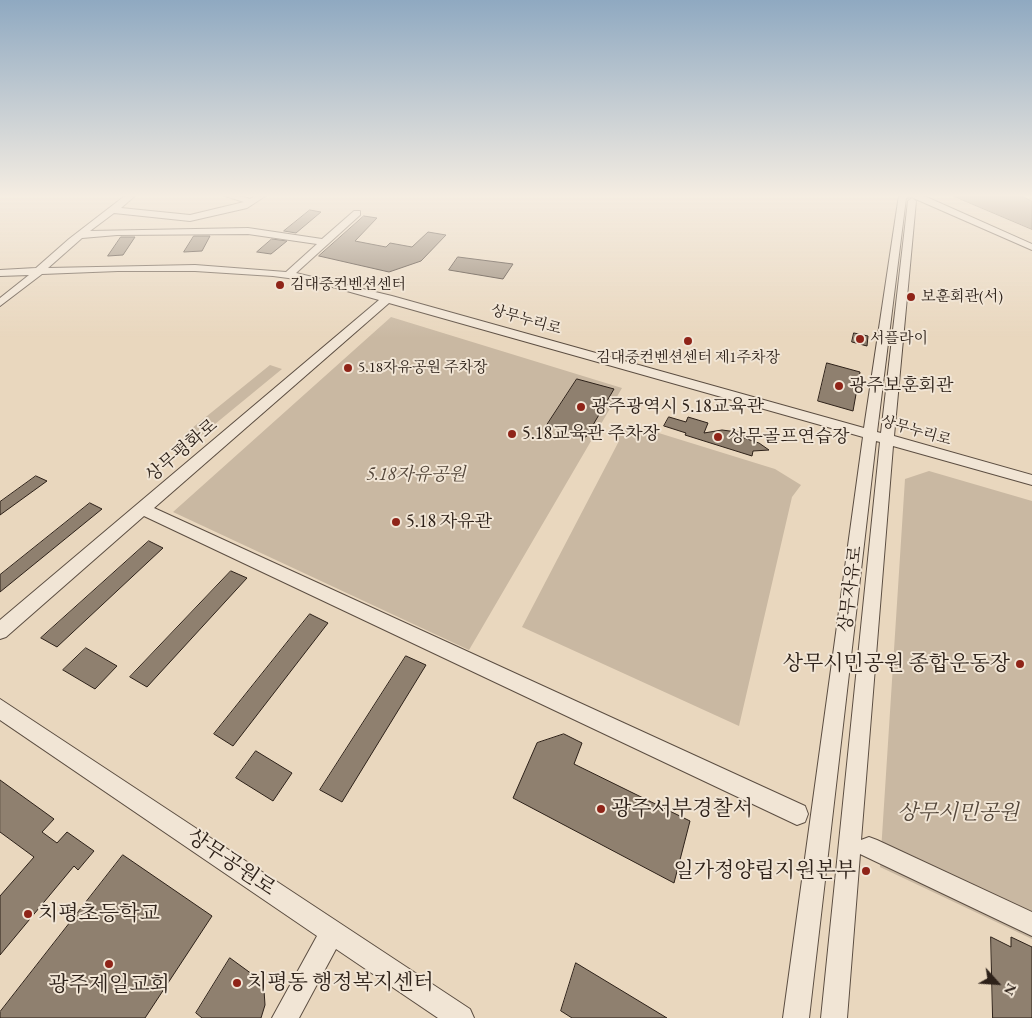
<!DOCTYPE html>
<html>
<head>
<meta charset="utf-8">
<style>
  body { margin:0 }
  #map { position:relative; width:1032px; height:1018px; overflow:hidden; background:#e9d7be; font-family:"EB Garamond",serif }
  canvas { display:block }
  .north { position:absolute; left:972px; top:958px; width:50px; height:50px; -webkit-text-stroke:4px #f1e5d5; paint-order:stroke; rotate:116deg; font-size:14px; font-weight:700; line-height:20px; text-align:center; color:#2d2119 }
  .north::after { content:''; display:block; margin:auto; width:18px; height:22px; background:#2d2119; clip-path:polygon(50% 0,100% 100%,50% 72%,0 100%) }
</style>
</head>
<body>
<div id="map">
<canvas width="1032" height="1018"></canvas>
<div class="north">N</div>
</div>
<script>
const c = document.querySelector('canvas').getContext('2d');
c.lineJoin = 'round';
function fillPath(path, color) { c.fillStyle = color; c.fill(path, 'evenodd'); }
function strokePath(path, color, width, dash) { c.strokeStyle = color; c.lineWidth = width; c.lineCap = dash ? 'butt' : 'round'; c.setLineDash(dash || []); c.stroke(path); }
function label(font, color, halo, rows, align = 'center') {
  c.font = font + ' "EB Garamond","Noto Serif KR",serif'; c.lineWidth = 4; c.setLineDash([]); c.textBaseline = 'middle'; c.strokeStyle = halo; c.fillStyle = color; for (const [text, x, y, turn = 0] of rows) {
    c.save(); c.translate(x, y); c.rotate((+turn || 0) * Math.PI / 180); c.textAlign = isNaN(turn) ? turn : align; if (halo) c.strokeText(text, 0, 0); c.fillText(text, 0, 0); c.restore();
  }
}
fillPath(new Path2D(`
  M391,317L622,388L469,650L173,512Z
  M270,365L282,369L198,438L186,433Z
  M617,428L649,430L775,469L801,485L792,497L739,726L522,627L619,441Z
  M929,471L1032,501V939L880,867L905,479Z`), '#c9b8a2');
const water = new Path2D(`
  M951,195H1019L1032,201V229Z`);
fillPath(water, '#a99986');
strokePath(water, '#77695a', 1);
const building = new Path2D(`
  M310,210L321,212L296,233L284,231Z
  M364,216L377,218L355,241L386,247L390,243L412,247L428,232L446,235L421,261L389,272L319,256Z
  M194,236H210L202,251L184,252Z
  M121,237H135L123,255L108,256Z
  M272,239L287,241L271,254L257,252Z
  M458,257L513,264L503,279L449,270Z
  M854,333L868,336L867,346L852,342Z
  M827,363L860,372L853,411L818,401Z
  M577,379L614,389L586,437L547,425Z
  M669,417L686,422L688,417L708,423L704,433L722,430L745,433L744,438L759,443L769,450L753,451L752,456L685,435L686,433L664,426Z
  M36,476L47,481L0,515V502Z
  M90,503L102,509L0,592V575Z
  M149,541L163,548L57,647L41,638Z
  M231,571L247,578L147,687L130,677Z
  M310,614L328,623L233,746L214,734Z
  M86,648L117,666L95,689L63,670Z
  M406,656L426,665L342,802L320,790Z
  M564,734L582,743L574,764L690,821L674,883L513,798L537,743Z
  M256,751L292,773L273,801L236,778Z
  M0,780L54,819L42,832L57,843L67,832L94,851L78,870L74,866L0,955V896L34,857L0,832Z
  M123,855L212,916L145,1018H0V1012Z
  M991,937L1011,947V937L1032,947V1018H993Z
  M230,958L256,977L264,990L265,1005L261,1018H202L196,1013Z
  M576,963L667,1018H572L561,1011Z`);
fillPath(building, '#8f806f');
strokePath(building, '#2d2119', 1);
const minor = new Path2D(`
  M126,195H136L121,208L190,215L244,202L222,195H237L250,199L256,195H267L247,208L190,221L114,213L90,231L248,228L322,239L354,211H360V215L296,273L392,296L864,428L899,195H922L1032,244V250L911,197L906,198L877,432L881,433L908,201L912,198L916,201L894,436L1032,475V485L893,446L861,840L869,837L877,840L1032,912V936L860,854L847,1018H821L880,442L876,441L809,1018H783L863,437L389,303L154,508L805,806L808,814L805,822L797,825L144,516L6,637L0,639V620L379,300L311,281L273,276L195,271H118L42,274L0,306V298L29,275L0,276V270L36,268L69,239ZM248,234L317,244L286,272L195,265L48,268L82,238L117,235Z
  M0,699L470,1009L474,1018H438L336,949L299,1018H272L317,936L0,720Z`);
strokePath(minor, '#5c4e42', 2);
fillPath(minor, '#f1e5d5');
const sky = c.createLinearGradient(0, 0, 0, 338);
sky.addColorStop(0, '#8fa9c1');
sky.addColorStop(0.58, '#f5ede2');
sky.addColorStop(1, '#f5ede200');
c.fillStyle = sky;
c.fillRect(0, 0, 1032, 338);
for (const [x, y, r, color] of [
  [280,285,5,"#8f2418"],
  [911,297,5,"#8f2418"],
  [860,339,5,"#8f2418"],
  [688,341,5,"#8f2418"],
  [348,368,5,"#8f2418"],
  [839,386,5,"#8f2418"],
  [581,407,5,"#8f2418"],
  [512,434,5,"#8f2418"],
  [718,437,5,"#8f2418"],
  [396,522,5,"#8f2418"],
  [1020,664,5,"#8f2418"],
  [601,809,5,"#8f2418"],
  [866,871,5,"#8f2418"],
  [28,914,5,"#8f2418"],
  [109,964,5,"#8f2418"],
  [237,983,5,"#8f2418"]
]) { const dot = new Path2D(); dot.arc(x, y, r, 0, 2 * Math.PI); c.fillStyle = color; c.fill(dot); strokePath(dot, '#f1e5d5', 2); }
label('15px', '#2d2119', '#f1e5d5', [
  ["김대중컨벤션센터",290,285],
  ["보훈회관(서)",921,297],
  ["서플라이",870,339],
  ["김대중컨벤션센터 제1주차장",688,358,"center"],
  ["5.18자유공원 주차장",358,368]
], 'left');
label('15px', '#2d2119', '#f1e5d5', [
  ["상무누리로",526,320,16],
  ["상무누리로",916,431,16]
]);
label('18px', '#2d2119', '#f1e5d5', [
  ["광주보훈회관",849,386],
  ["광주광역시 5.18교육관",591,407],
  ["5.18교육관 주차장",522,434],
  ["상무골프연습장",728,437],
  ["5.18 자유관",406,522]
], 'left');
label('18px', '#2d2119', '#f1e5d5', [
  ["상무평화로",182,451,-40],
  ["상무자유로",851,589,-83]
]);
label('italic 18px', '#54473b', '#f1e5d5', [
  ["5.18자유공원",416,475]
]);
label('21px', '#2d2119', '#f1e5d5', [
  ["상무시민공원 종합운동장",1010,664,"right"],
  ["광주서부경찰서",611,809],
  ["일가정양립지원본부",856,871,"right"],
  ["치평초등학교",38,914],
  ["치평동 행정복지센터",247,983],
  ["광주제일교회",109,985,"center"]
], 'left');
label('italic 21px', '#54473b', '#f1e5d5', [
  ["상무시민공원",958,813]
]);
label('21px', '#2d2119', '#f1e5d5', [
  ["상무공원로",231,863,34]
]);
</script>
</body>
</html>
